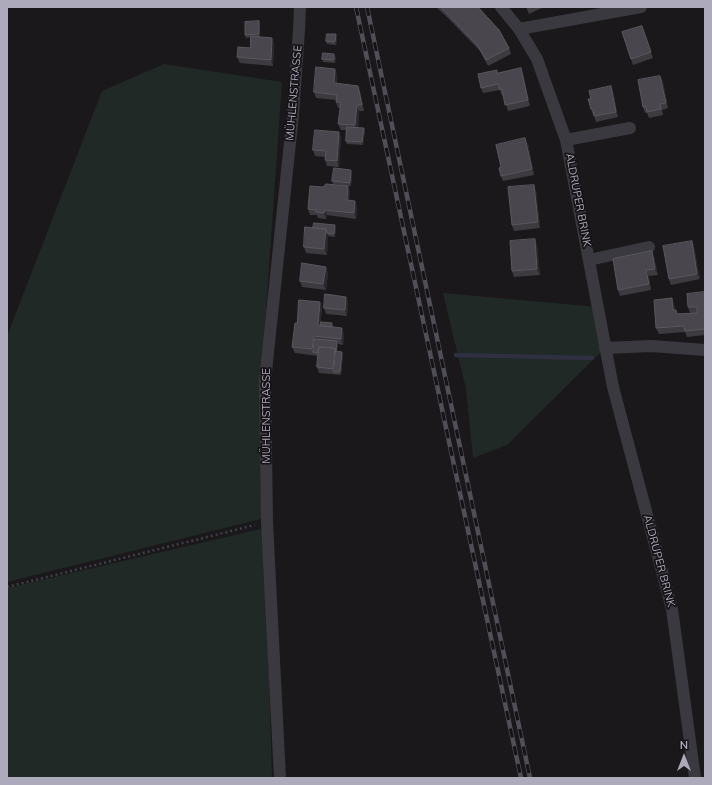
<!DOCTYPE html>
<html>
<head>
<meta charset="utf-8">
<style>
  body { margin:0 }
  #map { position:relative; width:712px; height:785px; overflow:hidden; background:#1a181b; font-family:Mulish,sans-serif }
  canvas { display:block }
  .frame { position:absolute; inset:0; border:8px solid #adaabb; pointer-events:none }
  .north { position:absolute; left:664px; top:737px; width:40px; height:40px; -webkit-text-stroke:3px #151316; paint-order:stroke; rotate:0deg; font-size:11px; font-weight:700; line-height:16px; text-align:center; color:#adaabb }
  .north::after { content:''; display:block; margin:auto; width:14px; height:18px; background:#adaabb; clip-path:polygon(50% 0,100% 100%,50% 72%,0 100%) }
</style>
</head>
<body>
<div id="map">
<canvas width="712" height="785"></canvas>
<div class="frame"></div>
<div class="north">N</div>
</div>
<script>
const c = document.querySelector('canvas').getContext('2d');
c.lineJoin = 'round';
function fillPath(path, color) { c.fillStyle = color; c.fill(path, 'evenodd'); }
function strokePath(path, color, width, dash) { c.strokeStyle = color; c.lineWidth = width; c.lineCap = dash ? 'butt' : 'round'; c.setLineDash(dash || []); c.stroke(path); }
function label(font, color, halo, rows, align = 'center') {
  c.font = font + ' Mulish,sans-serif'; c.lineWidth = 3.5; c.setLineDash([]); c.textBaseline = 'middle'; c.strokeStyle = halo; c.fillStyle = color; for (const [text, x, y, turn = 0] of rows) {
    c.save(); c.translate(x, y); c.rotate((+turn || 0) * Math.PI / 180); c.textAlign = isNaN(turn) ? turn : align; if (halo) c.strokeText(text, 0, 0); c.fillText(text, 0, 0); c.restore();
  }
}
fillPath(new Path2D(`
  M164,64L282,82L261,382V519L7,582V336L102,91Z
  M443,293L597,307L605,348L507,445L473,458L466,389Z
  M265,528L272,778H7V588Z`), '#202925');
strokePath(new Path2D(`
  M456,355L592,358`), '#2e2f40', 4.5);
strokePath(new Path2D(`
  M7,587L255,525`), '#413f47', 2.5, [2, 3]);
strokePath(new Path2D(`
  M501,7L519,29L537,59L566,140L613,387L672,609L695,778
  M519,29L641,7
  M566,140L630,128
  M589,260L649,247
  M605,348L651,346L705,350
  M280,778L267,522L265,381L293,114L299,30L300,7`), '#3b3940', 12);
const rail = new Path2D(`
  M356,7L521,778
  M367,7L530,778`);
strokePath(rail, '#504e57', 4.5);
strokePath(rail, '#151316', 3, [9]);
fillPath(new Path2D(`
  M436,7H478L509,48L511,54L488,66L480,51L447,17Z
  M526,7H544L529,14Z
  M260,24V37L272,38L274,44L273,66L240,63L237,57L250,48L251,37L246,38L245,35Z
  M642,26L653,58L633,65L622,32Z
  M337,37L336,45L327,44L326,41Z
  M336,57L335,63L323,62L322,59Z
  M335,69L337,75V83L358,86L360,91L364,111H359L358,128L365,131L363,145L347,144L346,141V130H341L338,124L340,108H338L336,102V100L316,98L314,92Z
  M498,73L523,74L530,106L508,111L503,95L502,96L500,90L483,93L481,88Z
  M660,76L663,82L668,108L662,110L663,115L649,118L647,113H645L643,107Z
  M611,86L613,92L618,117L596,122L594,115H593L591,109V99Z
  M339,132L341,138L339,167L327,166L325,160V157L315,156L313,150Z
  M528,144L534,175L503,181L501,176V167Z
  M352,173L351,186L333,184L332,181Z
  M348,186L350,192L349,201H355L357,207L356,219L327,215L326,219L318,218L317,215H310L308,209L323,187Z
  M536,190L540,228L514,231L512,225Z
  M313,228H336L335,237L328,236L327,255L306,253L304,247Z
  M692,241L694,247L700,279L671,285L669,279Z
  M537,245L540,275L514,277L512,271Z
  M654,257L658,275L649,276L651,290L620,296L618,290Z
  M328,272L326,290L302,287L300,281Z
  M705,292V335L687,337L685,332L659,334L656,328L674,304L675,310L678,314L690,313L688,307Z
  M346,297L348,302L347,316L326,314L324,308Z
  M320,302L322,308L320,325L333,327L344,334L343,345L338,344L337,351L343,355L341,375L319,373L317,367L318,356L295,353L292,347L297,323Z`), '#3d3b40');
fillPath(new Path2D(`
  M259,21L260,24V37L259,34Z
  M336,34L337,37L336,45L335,42Z
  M272,38L274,44L273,66L271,60Z
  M334,54L336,57L335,63L334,60Z
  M521,68L523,74L530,106L528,100Z
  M335,69L337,75L336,89L334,83Z
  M660,76L663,82L668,108L666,103Z
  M358,86L360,91L364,111L362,105Z
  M611,86L613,92L618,117L616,112Z
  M357,105L359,111L357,131L355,125Z
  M364,128L365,131L363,145L362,142Z
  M339,132L341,138L339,167L337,161Z
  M525,138L528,144L534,175L532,169Z
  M351,170L352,173L351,186L350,183Z
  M534,185L536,190L540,228L538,222Z
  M348,186L350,192L349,206L347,200Z
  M355,201L357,207L356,219L354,213Z
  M325,210L327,215L326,219L324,213Z
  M335,225L336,228L335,237L334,234Z
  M326,229L328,236L327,255L324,249Z
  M535,239L537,245L540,275L537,269Z
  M692,241L694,247L700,279L697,274Z
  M652,251L654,257L658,275L655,269Z
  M326,267L328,272L326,290L323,284Z
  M646,270L649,276L651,290L649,284Z
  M346,297L348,302L347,316L345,310Z
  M672,298L674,304L675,316L673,310Z
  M320,302L322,308L320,331L318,325Z
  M342,328L344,334L343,345L341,339Z
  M314,336L316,342L313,352L312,349Z
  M337,341L338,344L335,372H334L335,375L333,369L335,348Z
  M342,352L343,355L341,375L340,372Z`), '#2a282c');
const building = new Path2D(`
  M441,7H478L499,30L509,48L486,60L478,46Z
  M259,21V34L245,35V22Z
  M642,26L651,52L631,59L622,32Z
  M327,34H336L335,42L326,41Z
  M251,36L272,38L271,60L237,57L238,47L250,48Z
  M323,53L334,54V60L322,59Z
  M316,67L335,69L334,83L358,86L362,105H357L355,125L338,124L341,102H336L337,95L314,92Z
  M521,68L528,100L505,105L502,89L500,90L498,84L481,88L478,74L497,70V73Z
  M660,76L666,103L660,104L661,109L647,112L646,107H643L638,80Z
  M611,86L616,112L594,116L593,109H591L588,99H591L589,91Z
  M347,127L364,128L362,142L346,141Z
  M315,130L339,132L337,161L325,160L326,151L313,150Z
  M525,138L532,169L501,176L499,168L501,167L496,145Z
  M334,168L351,170L350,183L332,181Z
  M326,184L348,186L347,200L355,201L354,213L325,210L324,213L316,212V210L308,209L310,186L323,187Z
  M534,185L538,222L512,225L508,187Z
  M314,223L335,225L334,234L327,233L326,229L313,228Z
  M305,227L326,229L324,249L304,247Z
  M535,239L537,269L512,271L510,241Z
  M692,241L697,274L669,279L663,246Z
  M652,251L655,269L646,270L649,284L618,290L613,259Z
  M302,263L326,267L323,284L300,281Z
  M705,292V329L685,331L684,326L656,328L654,300L672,298L673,310H676L677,314L697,313V307H688L687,294Z
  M325,294L346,297L345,310L324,308Z
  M299,300L320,302L318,325L342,328L341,339L314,336L312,349L292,347L295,323H297Z
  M321,322L332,323V327L321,326Z
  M315,339L337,341L336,351L335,348L319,347L318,353L313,352Z
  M319,347L335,348L333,369L317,367Z
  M336,351L342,352L340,372H334Z`);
fillPath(building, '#49474d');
strokePath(building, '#59575f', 1);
label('11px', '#adaabb', '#151316', [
  ["MÜHLENSTRASSE",294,93,-85],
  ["ALDRUPER BRINK",578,200,79],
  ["MÜHLENSTRASSE",267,416,-90],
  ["ALDRUPER BRINK",659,561,75]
]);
</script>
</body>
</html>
